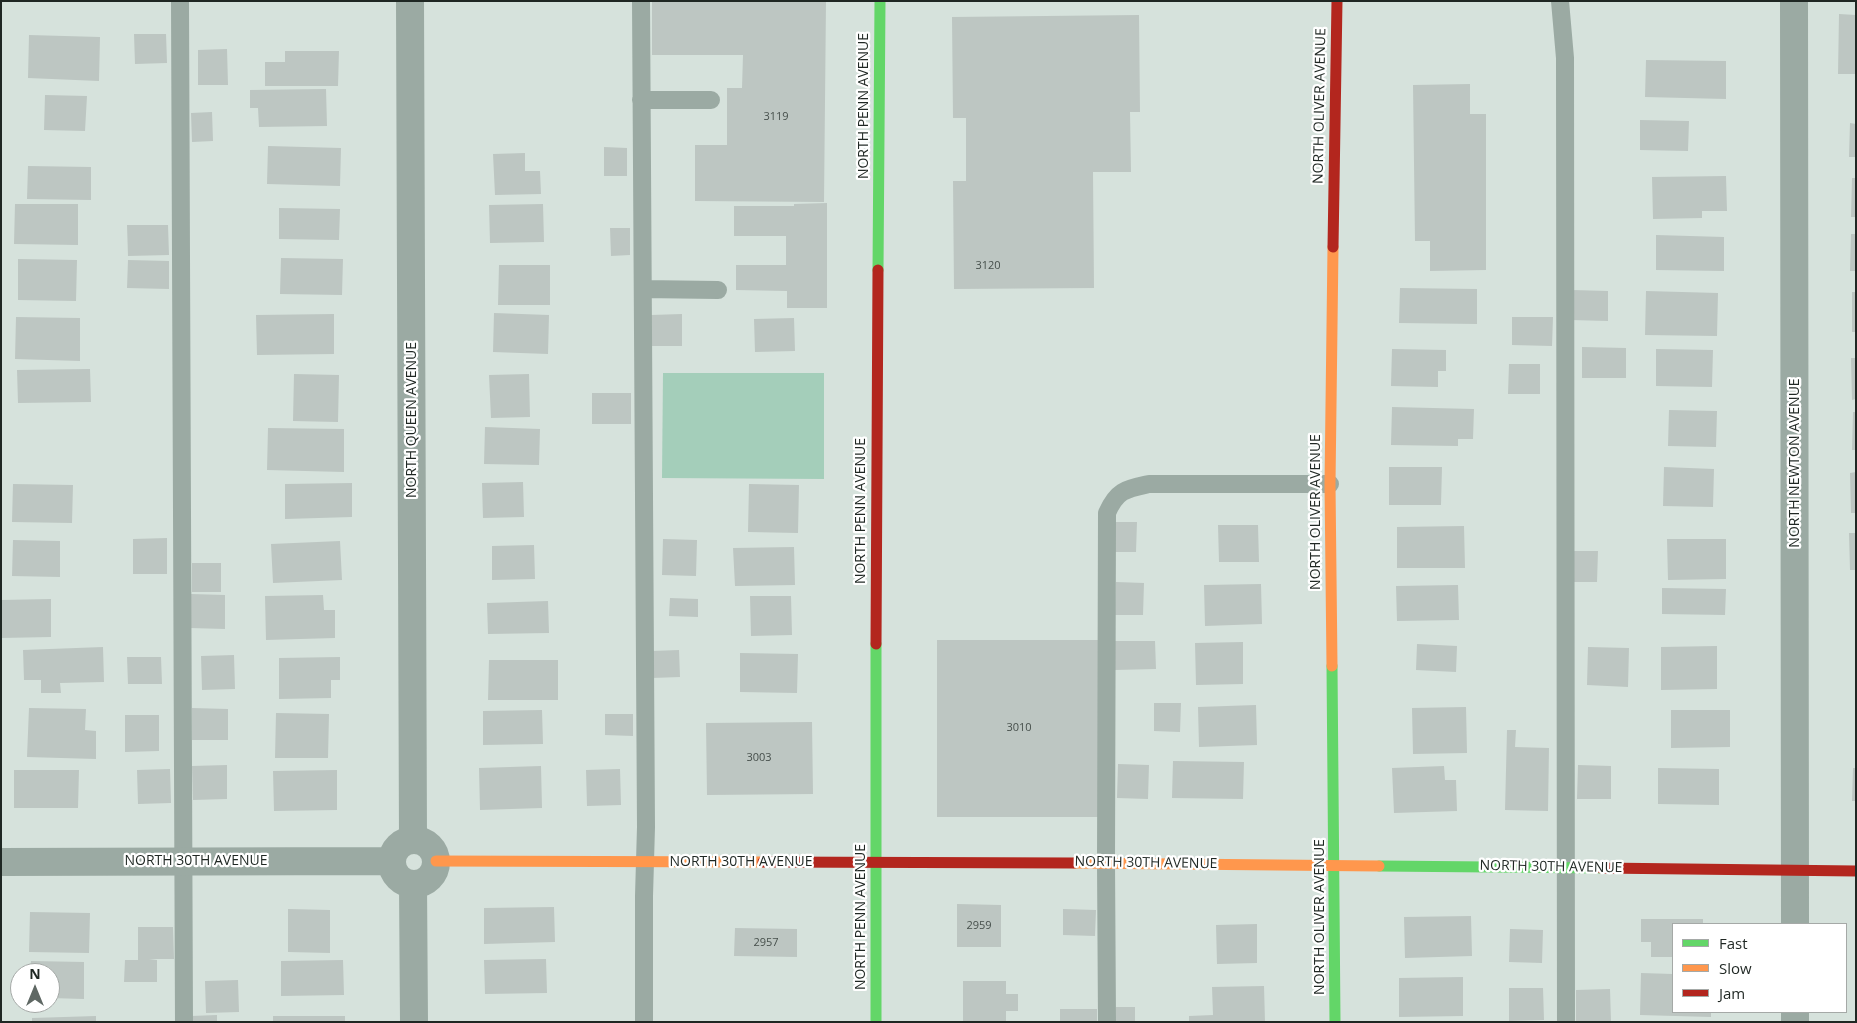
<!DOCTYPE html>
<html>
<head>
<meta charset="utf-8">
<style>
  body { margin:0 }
  #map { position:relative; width:1857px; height:1023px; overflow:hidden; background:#d6e2dc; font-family:"Open Sans",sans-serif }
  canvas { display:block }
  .frame { position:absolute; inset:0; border:2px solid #1f2723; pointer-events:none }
  .legend { position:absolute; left:1672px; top:923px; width:175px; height:90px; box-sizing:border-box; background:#fff; border:1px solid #a5a9a7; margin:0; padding:6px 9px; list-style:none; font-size:15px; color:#1f2723 }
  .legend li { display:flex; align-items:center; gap:10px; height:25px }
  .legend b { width:25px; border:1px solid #a5a9a7 }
  .north { position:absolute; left:10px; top:963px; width:50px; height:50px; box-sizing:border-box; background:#fff; border:1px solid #a5a9a7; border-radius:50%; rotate:0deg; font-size:14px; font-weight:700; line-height:20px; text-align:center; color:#1f2723 }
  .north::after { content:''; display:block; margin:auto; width:18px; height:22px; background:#5f6864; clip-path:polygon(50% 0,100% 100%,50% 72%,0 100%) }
</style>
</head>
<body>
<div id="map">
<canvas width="1857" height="1023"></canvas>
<div class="frame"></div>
<ul class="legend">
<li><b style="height:6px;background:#63d668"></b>Fast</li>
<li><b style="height:6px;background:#ff974d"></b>Slow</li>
<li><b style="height:6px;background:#b3261e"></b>Jam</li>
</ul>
<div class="north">N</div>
</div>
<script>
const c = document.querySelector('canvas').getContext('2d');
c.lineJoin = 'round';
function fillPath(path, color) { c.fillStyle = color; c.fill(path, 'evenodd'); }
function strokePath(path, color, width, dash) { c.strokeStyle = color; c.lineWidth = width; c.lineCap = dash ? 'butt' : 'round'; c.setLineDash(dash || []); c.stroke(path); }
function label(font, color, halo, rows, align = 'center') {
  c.font = font + ' "Open Sans",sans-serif'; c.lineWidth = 4.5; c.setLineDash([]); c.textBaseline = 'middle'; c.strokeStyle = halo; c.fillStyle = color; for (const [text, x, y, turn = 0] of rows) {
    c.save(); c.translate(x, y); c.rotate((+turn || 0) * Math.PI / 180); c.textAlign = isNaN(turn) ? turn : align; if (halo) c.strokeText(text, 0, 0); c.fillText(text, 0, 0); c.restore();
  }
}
fillPath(new Path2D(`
  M663,373H824V479L662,478Z`), '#a4ceba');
fillPath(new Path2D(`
  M652,1H826L824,202L695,201V145H727V88H742L743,55H652Z
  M1839,14L1856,15V74H1838Z
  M1139,15L1140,112H1130L1131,172H1093L1094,288L954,289L953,181H966V118H953L952,17Z
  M134,34H166L167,63L135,64Z
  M29,35L100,37L99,81L28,78Z
  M227,49L228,85H198V50Z
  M285,51H339L338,86H265V62H285Z
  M1646,60L1726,61V99L1645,97Z
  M1470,84V114H1486V270L1430,271V241H1415L1413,85Z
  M326,89L327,126L259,127L258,108H250V90Z
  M45,95L87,96L85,131L44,130Z
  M212,112L213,141L192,142L191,113Z
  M1640,120L1689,121L1688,151L1640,150Z
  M1850,123L1856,124V157H1849Z
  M268,146L341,148L340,186L267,184Z
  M604,147L627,148V176H604Z
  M525,153V171H540L541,194L495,195L493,154Z
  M28,166L91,167V200L27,199Z
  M1726,176L1727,211H1702V218L1653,219L1652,177Z
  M1852,178H1856V217H1851Z
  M827,203V308H787V291L736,290V265H786V236H734V206H794V204Z
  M15,204H78V245L14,244Z
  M543,204L544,242L490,243L489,205Z
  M279,208L340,209L339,240L279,239Z
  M127,225H168L169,255L128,256Z
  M610,228H630V255L611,256Z
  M1851,234H1856V271H1850Z
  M1656,235L1724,237V271L1656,270Z
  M281,258L343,259L342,295L280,294Z
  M18,259L77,260L76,301L18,300Z
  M128,260L169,261V289L127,288Z
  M499,265H550V305H498Z
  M1400,288L1477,289V324L1399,323Z
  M1572,290L1608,291V321L1571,320Z
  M1646,291L1718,293L1717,336L1645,335Z
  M1852,292H1856V332H1852Z
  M494,313L549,315L548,354L493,352Z
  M334,314V354L257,355L256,315Z
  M682,314V346H652L651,315Z
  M16,317L80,318V361L15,359Z
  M1512,317H1553L1552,346L1512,345Z
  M794,318L795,351L755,352L754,319Z
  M1582,347L1626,348V378H1582Z
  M1392,349L1446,350V371H1438V387L1391,386Z
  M1656,349L1713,350L1712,387L1656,386Z
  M1851,358H1856V399L1852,400Z
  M1509,364H1540V394H1508Z
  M90,369L91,402L18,403L17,370Z
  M294,374L339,375L338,422L293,421Z
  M529,374L530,417L491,418L489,375Z
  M592,393H631V424H592Z
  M1392,407L1474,409L1473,439H1458V446L1391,445Z
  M1669,410L1717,411L1716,447L1668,446Z
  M1853,412H1856V450H1852Z
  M485,427L540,429L539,465L484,464Z
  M268,428L344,429V472L267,470Z
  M1389,467H1442L1441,505H1389Z
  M1664,467L1714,469L1713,507L1663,506Z
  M1856,472V513H1851L1850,473Z
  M523,482L524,517L483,518L482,483Z
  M352,483V517L285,519V484Z
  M13,484L73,485L72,523L12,522Z
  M749,484L799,485L798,533L748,532Z
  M1115,522H1137L1136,552H1114Z
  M1218,525H1258L1259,562H1219Z
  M1464,526L1465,568H1397V527Z
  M1849,533H1856V570H1850Z
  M167,538V574H133V539Z
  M663,539L697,540L696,576L662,575Z
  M1667,539H1726V579L1668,580Z
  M13,540L60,541V577L12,576Z
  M340,541L342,580L273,583L271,544Z
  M534,545L535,579L492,580V546Z
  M794,547L795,585L735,586L733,548Z
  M1574,551H1598L1597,582H1574Z
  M192,563H221V592H192Z
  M1116,582L1144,583L1143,615H1115Z
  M1261,584L1262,624L1205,626L1204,585Z
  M1458,585L1459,620L1397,621L1396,586Z
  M1662,588L1726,589L1725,615L1662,614Z
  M191,594L225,595V629L190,628Z
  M323,595L324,610H335V638L266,640L265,596Z
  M750,596H791L792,635L751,636Z
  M670,598L698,599V617L669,616Z
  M51,599V637L1,638V600Z
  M548,601L549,633L488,634L487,603Z
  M937,640H1101V817H937Z
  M1115,641H1155L1156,669L1115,670Z
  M1243,642V684L1196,685L1195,643Z
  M1417,644L1457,646L1456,672L1416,670Z
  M1717,646V689L1661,690V647Z
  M103,647L104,682L60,683L61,693H41V680H24L23,650Z
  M1588,647L1629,648L1628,687L1587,685Z
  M679,650L680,677L652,678V651Z
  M740,653L798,654L797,693L740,692Z
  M234,655L235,689L202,690L201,656Z
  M127,657H161L162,684H128Z
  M340,657V680H331V698L279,699V658Z
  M489,660H558V700H488Z
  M1154,703H1181L1180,732L1154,731Z
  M1256,705L1257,745L1199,747L1198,707Z
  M1466,707L1467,753L1413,754L1412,708Z
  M29,708L86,709L85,730L96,731V759L27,757Z
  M192,708L228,709V740H192Z
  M542,710L543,744L483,745V711Z
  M1671,710H1730V747L1671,748Z
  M276,713L329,714L328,758H275Z
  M605,714H633V736L605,735Z
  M125,715H159V751L125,752Z
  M812,722L813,794L707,795L706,723Z
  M1507,730H1516L1515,747L1549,748L1548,811L1505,810Z
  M1173,761L1244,762L1243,799L1172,798Z
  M1118,764L1149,765L1148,799L1117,798Z
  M227,765V799L193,800L192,766Z
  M1578,765L1611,766V799H1577Z
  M541,766L542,808L480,810L479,768Z
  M1444,766L1445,780H1456L1457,811L1394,813L1392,768Z
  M1658,768L1719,769V805L1658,804Z
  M1853,768H1856V801H1852Z
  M170,769L171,803L138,804L137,770Z
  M620,769L621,805L587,806L586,770Z
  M14,770H79L78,808H14Z
  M337,770V810L274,811L273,771Z
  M957,904L1001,905V947H957Z
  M554,907L555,942L484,944V908Z
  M288,909L330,910V953L288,952Z
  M1063,909L1096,910L1095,936L1063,935Z
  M30,912L90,913L89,953L29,952Z
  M1471,916L1472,956L1405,958L1404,917Z
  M1641,919H1703V924H1673V957H1651V942H1641Z
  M1257,924V963L1217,964L1216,925Z
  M138,927H173L174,959H149L157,960V982H124L125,960H138Z
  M735,928L797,929V957L734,956Z
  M1510,929L1543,930L1542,963L1509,962Z
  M546,959L547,993L485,994L484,960Z
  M343,960L344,995L281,996V961Z
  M31,961L84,962V999L50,998V973H30Z
  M1641,973L1673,974V1012H1711V1017L1640,1015Z
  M1463,977V1016L1399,1017V978Z
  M238,980L239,1012L206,1013L205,981Z
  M963,981H1006V994H1018V1011H1006V1022H963Z
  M1264,986L1265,1022H1189V1016L1213,1015L1212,987Z
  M1509,988H1543L1544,1020L1509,1021Z
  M1610,989L1611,1022H1576V990Z
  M1116,1007H1135V1022H1116Z
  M1060,1009H1097V1022H1060Z
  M217,1015V1022H191V1016Z
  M96,1016V1022H32V1018Z
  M273,1016H345V1022H273Z`), '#bdc6c2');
strokePath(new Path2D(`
  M180,1L184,1022
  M641,1L646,827L644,896V1022
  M1560,1L1565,58L1566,1022
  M641,100H711
  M643,289L718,290
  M1107,1022L1106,863L1107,513C1117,490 1126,489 1149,484H1330`), '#9baaa3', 18);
strokePath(new Path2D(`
  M410,1L413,840
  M1794,1L1795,924
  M392 862a22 22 0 1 1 44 0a22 22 0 1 1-44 0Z
  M1,862L392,861
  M413,884L414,1022
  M1795,1012V1022`), '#9baaa3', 28);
strokePath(new Path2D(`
  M878,270L880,1
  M876,644V1022
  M1332,666L1335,1022
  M1379,866L1601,868`), '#63d668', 11);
strokePath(new Path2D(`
  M1332,666L1330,484L1333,247
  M436,861L763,862
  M1074,863L1379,866`), '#ff974d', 11);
strokePath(new Path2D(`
  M1333,247L1337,1
  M876,644L878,270
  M763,862L1074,863
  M1601,868L1856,871`), '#b3261e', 11);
label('11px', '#464f4b', null, [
  ["3119",776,117],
  ["3120",988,266],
  ["3010",1019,728],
  ["3003",759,758],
  ["2959",979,926],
  ["2957",766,943]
]);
label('14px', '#1f2723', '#fff', [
  ["NORTH PENN AVENUE",864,106,-90],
  ["NORTH OLIVER AVENUE",1320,106,-89],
  ["NORTH QUEEN AVENUE",412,420,-90],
  ["NORTH NEWTON AVENUE",1795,463,-90],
  ["NORTH PENN AVENUE",861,511,-90],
  ["NORTH OLIVER AVENUE",1316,512,-90],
  ["NORTH 30TH AVENUE",196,861],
  ["NORTH 30TH AVENUE",741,862],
  ["NORTH 30TH AVENUE",1146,863,1],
  ["NORTH 30TH AVENUE",1551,867,1],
  ["NORTH PENN AVENUE",861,917,-90],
  ["NORTH OLIVER AVENUE",1320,917,-90]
]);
</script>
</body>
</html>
